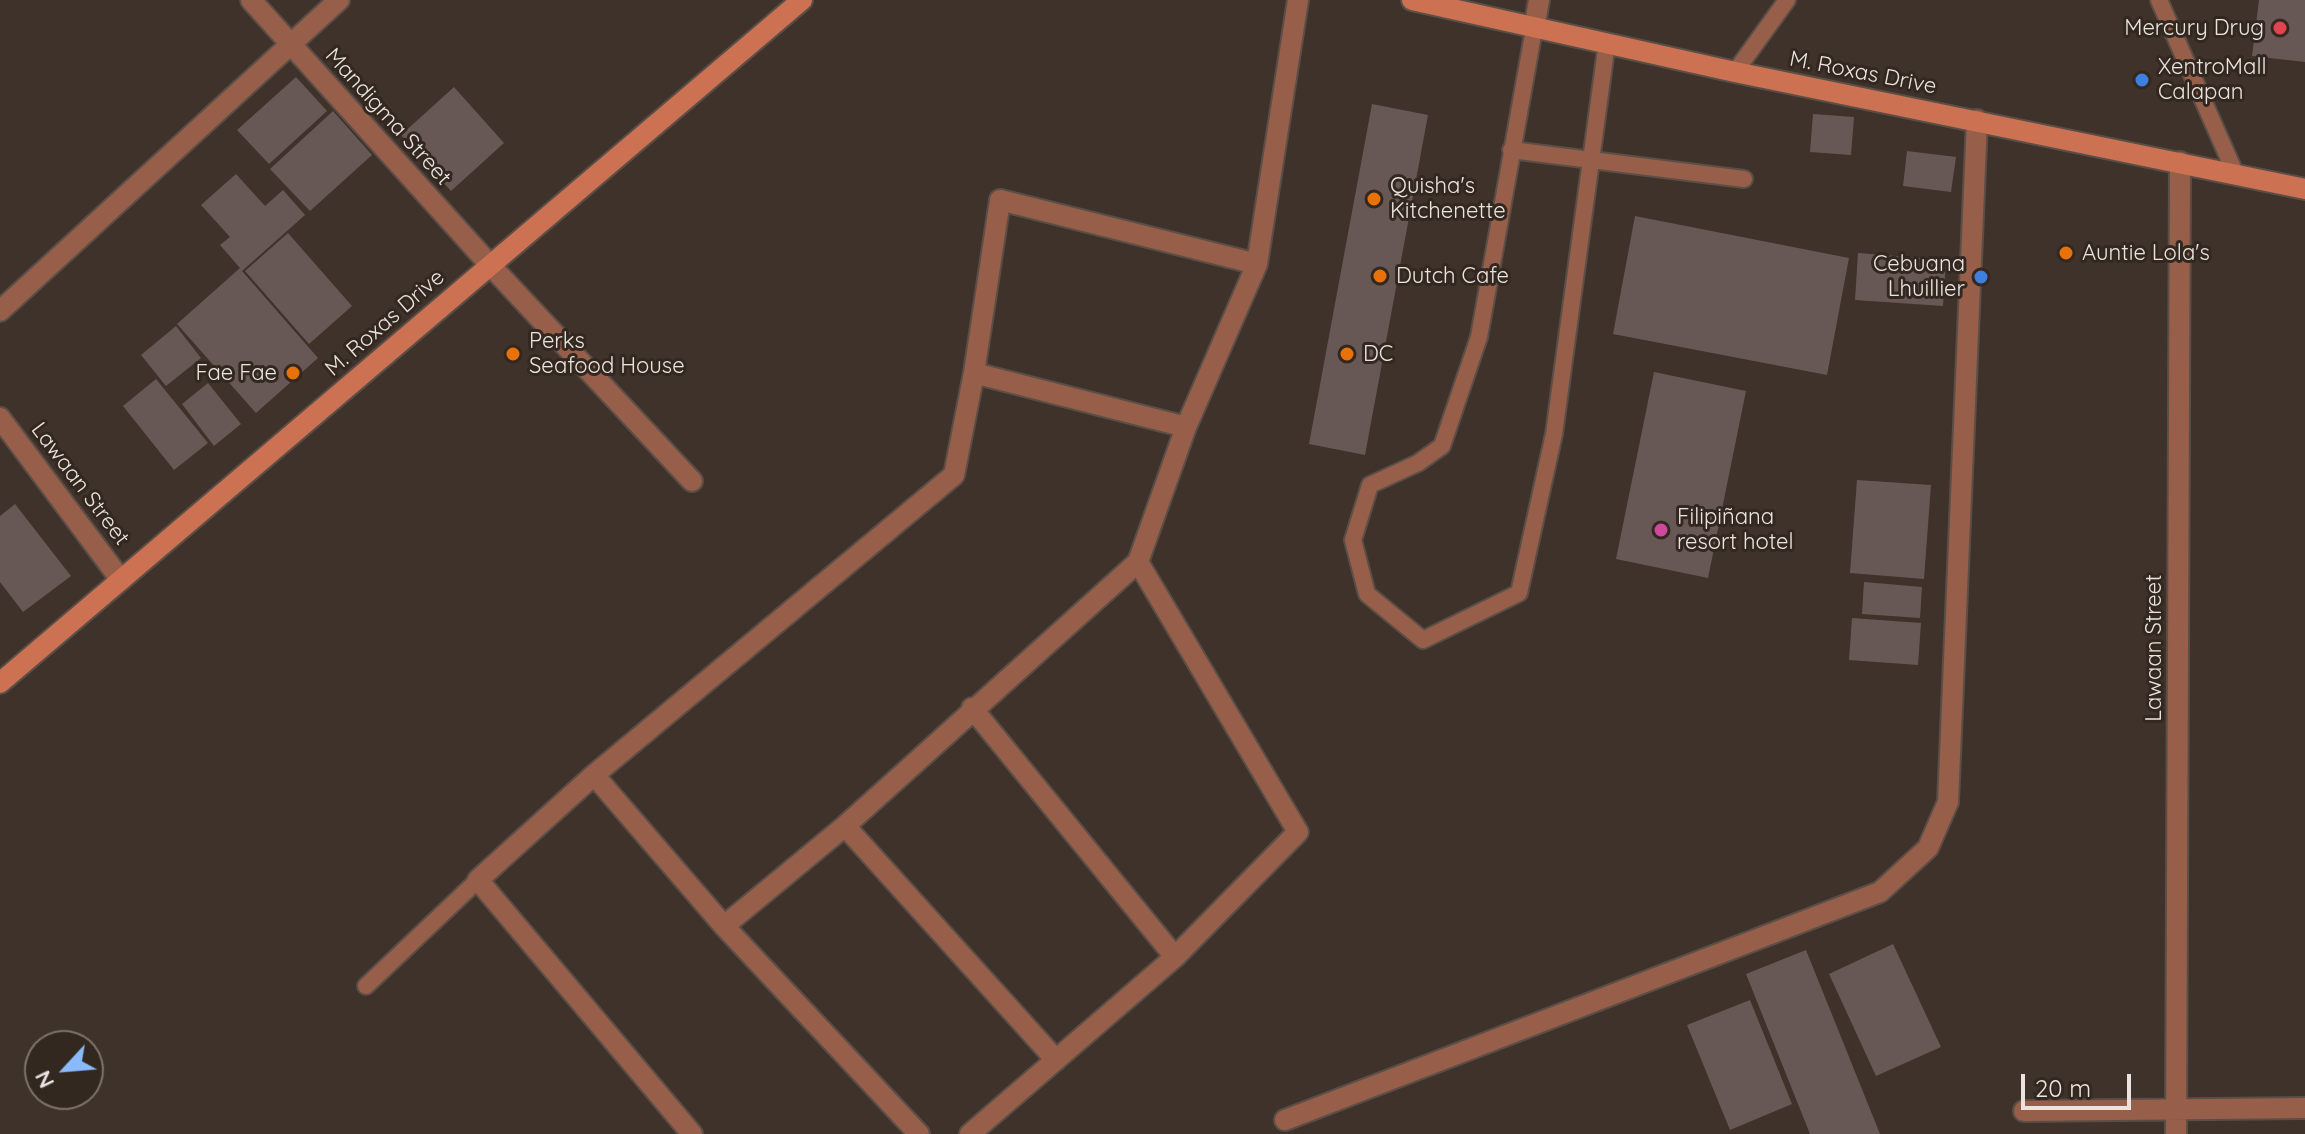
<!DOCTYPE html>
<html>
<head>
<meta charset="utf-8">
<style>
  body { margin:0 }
  #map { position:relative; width:2305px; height:1134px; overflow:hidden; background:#3e322a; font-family:Quicksand,sans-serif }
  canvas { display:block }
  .north { position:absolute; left:24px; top:1030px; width:80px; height:80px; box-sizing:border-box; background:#332820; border:2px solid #7d736c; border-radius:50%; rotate:244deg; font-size:22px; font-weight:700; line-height:32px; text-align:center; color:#ebe3de }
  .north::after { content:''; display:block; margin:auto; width:28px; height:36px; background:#89bafc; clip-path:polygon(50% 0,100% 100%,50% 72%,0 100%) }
  .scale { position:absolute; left:2021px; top:1074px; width:110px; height:36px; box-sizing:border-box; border:4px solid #ebe3de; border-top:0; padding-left:10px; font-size:24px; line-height:28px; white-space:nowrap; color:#ebe3de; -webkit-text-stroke:6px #332820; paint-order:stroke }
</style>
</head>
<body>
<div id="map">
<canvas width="2305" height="1134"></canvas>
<div class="north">N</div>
<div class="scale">20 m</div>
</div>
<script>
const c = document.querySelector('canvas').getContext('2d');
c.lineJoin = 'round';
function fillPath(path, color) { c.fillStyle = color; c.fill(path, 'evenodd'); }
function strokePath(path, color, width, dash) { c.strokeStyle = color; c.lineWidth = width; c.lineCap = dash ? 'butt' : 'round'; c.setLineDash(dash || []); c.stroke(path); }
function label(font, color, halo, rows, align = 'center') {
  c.font = font + ' Quicksand,sans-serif'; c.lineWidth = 6; c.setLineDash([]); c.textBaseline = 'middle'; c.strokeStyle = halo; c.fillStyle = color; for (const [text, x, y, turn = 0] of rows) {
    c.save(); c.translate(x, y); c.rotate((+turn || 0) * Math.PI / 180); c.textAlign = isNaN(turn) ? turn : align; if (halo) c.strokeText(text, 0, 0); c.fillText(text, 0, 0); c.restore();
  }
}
fillPath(new Path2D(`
  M2259,0H2305V62L2252,56Z
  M296,77L327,111L269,164L237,130Z
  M454,87L504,143L451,191L401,135Z
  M1372,104L1428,115L1365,455L1309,444Z
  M333,111L372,155L310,211L270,169Z
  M1813,114L1854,117L1851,155L1810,152Z
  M1907,151L1956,157L1951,192L1903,186Z
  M236,174L265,206L283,190L305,215L242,271L318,358L256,413L177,324L240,268L220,245L230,237L201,205Z
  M1635,216L1849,258L1827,375L1613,334Z
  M288,233L352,306L309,344L245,271Z
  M1858,253L1946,260L1943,306L1855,300Z
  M176,326L201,358L166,386L141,355Z
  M1654,372L1746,391L1708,578L1616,559Z
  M156,379L208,443L174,470L123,406Z
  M208,383L241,424L214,446L182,404Z
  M1857,480L1931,485L1924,579L1850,573Z
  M15,504L71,576L23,612L0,582V516Z
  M1864,582L1922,587L1920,618L1862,614Z
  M1852,618L1921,623L1918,665L1849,660Z
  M1893,944L1941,1047L1876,1076L1829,974Z
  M1806,950L1880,1134H1810L1746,974Z
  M1750,1000L1792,1104L1730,1130L1687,1025Z`), '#685855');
const service = new Path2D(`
  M2159,0L2236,175
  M1534,29L1479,337L1442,446L1418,463L1370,485L1353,540L1367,594L1423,640L1519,593L1554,434L1607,42
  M1735,72L1787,0
  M1511,150L1744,179
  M366,986L478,880`);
const minor = new Path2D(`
  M251,0L490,265L692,481
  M1534,29L1539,0
  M1257,264L1186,427L974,373L1000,200L1257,264L1298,0
  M0,311L339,0
  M0,418L121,580
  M972,708L1175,957
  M594,775L724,926L919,1134
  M845,826L1138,562
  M724,926L845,826L1056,1060
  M2024,1111L2305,1108
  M1285,1120L1880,892L1928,848L1948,802L1977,120
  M692,1134L478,880L594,775L954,475L974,373
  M970,1134L1175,957L1298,832L1138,562L1186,427
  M2176,1134L2180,162`);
const secondary = new Path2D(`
  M1412,0L1735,72L2305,189
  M0,683L802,0`);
strokePath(service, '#5a4e47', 20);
strokePath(minor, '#5a4e47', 24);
strokePath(secondary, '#5a4e47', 24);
strokePath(service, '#975e4a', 16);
strokePath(minor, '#975e4a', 20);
strokePath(secondary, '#cc7253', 20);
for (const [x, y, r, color] of [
  [2280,28,8,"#e0444e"],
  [2142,80,8,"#3f7fe0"],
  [1374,199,8,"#e8710a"],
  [2066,253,8,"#e8710a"],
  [1380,276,8,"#e8710a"],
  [1981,277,8,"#3f7fe0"],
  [513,354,8,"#e8710a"],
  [1347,354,8,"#e8710a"],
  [293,373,8,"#e8710a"],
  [1661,530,8,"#d1479c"]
]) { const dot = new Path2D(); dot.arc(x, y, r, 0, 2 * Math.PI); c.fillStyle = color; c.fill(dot); strokePath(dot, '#332820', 3); }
label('22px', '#ebe3de', '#332820', [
  ["Mercury Drug",2264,28,"right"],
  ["XentroMall",2158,67],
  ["Calapan",2158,92],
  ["Quisha's",1390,186],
  ["Kitchenette",1390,211],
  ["Auntie Lola's",2082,253],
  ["Cebuana",1965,264,"right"],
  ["Lhuillier",1965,289,"right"],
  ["Dutch Cafe",1396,276],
  ["Perks",529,341],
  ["Seafood House",529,366],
  ["DC",1363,354],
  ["Fae Fae",277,373,"right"],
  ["Filipiñana",1677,517],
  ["resort hotel",1677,542]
], 'left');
label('22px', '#ebe3de', '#332820', [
  ["M. Roxas Drive",1863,73,11],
  ["Mandigma Street",388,117,48],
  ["M. Roxas Drive",385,323,-41],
  ["Lawaan Street",80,484,53],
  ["Lawaan Street",2154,648,-90]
]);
</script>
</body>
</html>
